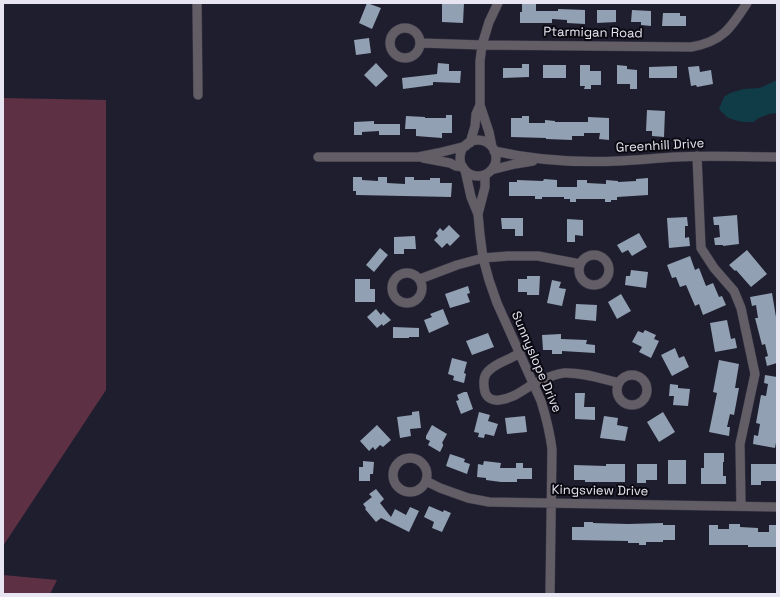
<!DOCTYPE html>
<html>
<head>
<meta charset="utf-8">
<style>
  body { margin:0 }
  #map { position:relative; width:780px; height:597px; overflow:hidden; background:#1f1e2f; font-family:"Space Grotesk",sans-serif }
  canvas { display:block }
  .frame { position:absolute; inset:0; border:4px solid #e6e5f1; pointer-events:none }
</style>
</head>
<body>
<div id="map">
<canvas width="780" height="597"></canvas>
<div class="frame"></div>
</div>
<script>
const c = document.querySelector('canvas').getContext('2d');
c.lineJoin = 'round';
function fillPath(path, color) { c.fillStyle = color; c.fill(path, 'evenodd'); }
function strokePath(path, color, width, dash) { c.strokeStyle = color; c.lineWidth = width; c.lineCap = dash ? 'butt' : 'round'; c.setLineDash(dash || []); c.stroke(path); }
function label(font, color, halo, rows, align = 'center') {
  c.font = font + ' "Space Grotesk",sans-serif'; c.lineWidth = 4; c.setLineDash([]); c.textBaseline = 'middle'; c.strokeStyle = halo; c.fillStyle = color; for (const [text, x, y, turn = 0] of rows) {
    c.save(); c.translate(x, y); c.rotate((+turn || 0) * Math.PI / 180); c.textAlign = isNaN(turn) ? turn : align; if (halo) c.strokeText(text, 0, 0); c.fillText(text, 0, 0); c.restore();
  }
}
fillPath(new Path2D(`
  M3,98L106,100V390L3,546Z
  M3,575L57,580L50,594H3Z`), '#5d3143');
fillPath(new Path2D(`
  M777,80V113L769,114L759,118L753,122H743L734,120L727,117L719,109L724,97L730,93L744,89L760,88Z`), '#103c48');
fillPath(new Path2D(`
  M367,3L381,8L372,29L359,23Z
  M442,3H464L463,23L442,22Z
  M522,3H533V4H536V11H558V9L585,10V24L567,23V20L552,19V23H520V12H522Z
  M597,10H616V22L597,23Z
  M632,10L651,11V26L641,25V22H631Z
  M663,13H680V16H686V26H662Z
  M369,38L371,53L356,55L354,40Z
  M376,63L388,76L376,87L364,75Z
  M438,63L449,64V71H461L460,83L433,82V85L403,89L402,78L437,74Z
  M522,64H529V77L503,78V68H522Z
  M543,65H566V78H543Z
  M580,65H590V71H601V85H591V89H584L585,86H580Z
  M617,65L627,66V69L637,70V89H630V84H617Z
  M677,66V78H649V67Z
  M699,66L700,72L711,70L713,84L697,87L696,85L691,86L688,67Z
  M647,110L665,111L664,137L652,136V131H646Z
  M446,115H452V133H442V138L416,136V129H405L406,116L425,117V118H446Z
  M522,116H529V123H545V120L555,121V122H588V117L609,118V140L599,139L600,133H584V136H572V140L546,139V138L511,137V118H522Z
  M374,121V124H400V135H379V131L362,132V135H354V122Z
  M353,177H362V180L378,181V177H387V183L405,184V177H414V180H430V178H440V183H452L451,197L356,195V191H353Z
  M648,178V195L617,197V200H611V202H605V199H576V202H570V199H564V197H542V199H535V196H509V182H517V180L543,181L544,179L557,180V187H577V180H587V183L606,184V180L618,181V182L636,181V179Z
  M737,215L739,244L723,246V245H715L714,238L720,237L719,225H714L713,217Z
  M687,217L688,226H685V238L689,237L690,246L669,248L667,218Z
  M501,218H523V236H515V229H502Z
  M567,219L583,220V236L575,235V242H567Z
  M449,225L460,236L450,246L447,243L442,248L434,240L438,236L436,233L440,228L443,231Z
  M639,233L647,247L632,256L628,250L622,253L617,245Z
  M415,236L416,249H404V254H394V237Z
  M380,248L388,255L374,272L366,265Z
  M747,250L767,274L751,287L736,270L735,271L729,265Z
  M690,256L695,270L699,268L706,286L713,283L719,297L722,296L726,305L703,315L699,304L695,306L686,285L680,287L676,277L672,278L667,265Z
  M631,270L648,272L646,288L625,285L626,276H630Z
  M527,276H540L539,295H527V292H518V279H527Z
  M355,279H370V289H375V302H355Z
  M552,280L561,282L559,288L566,289L562,306L547,303Z
  M468,286L470,293L467,294L470,302L450,308L445,294Z
  M772,293L777,323V363L767,366L765,357L768,356L765,344L762,345L755,318H758L756,305L752,306L750,297Z
  M621,294L631,311L617,319L608,302Z
  M576,304L597,305L596,321L575,319Z
  M376,309L381,315L383,312L391,320L383,326L382,324L377,328L367,317Z
  M443,309L449,324L429,333L424,320L432,317L430,314Z
  M727,320L731,339L735,338L737,348L715,352L710,323Z
  M393,327L419,328V337H409V338H393Z
  M645,330L656,335L654,339L659,341L651,358L639,352L642,347L632,342L638,331L643,333Z
  M488,333L494,347L472,355L466,341Z
  M561,334V339L587,340L586,344L595,345V353L562,351V354H552V350H543L542,335Z
  M675,348L679,358L684,356L689,367L672,376L661,355Z
  M452,358L467,362L464,373L466,374L464,383L453,380L454,376L448,374Z
  M719,360L739,364L735,388H739L734,415L730,414L727,427H730L729,436L709,432L717,393L713,392Z
  M765,375L777,377V437L775,448L753,444L754,435L758,436L760,424L756,423L761,395L766,396L768,384L764,383Z
  M670,384L678,385V388L690,389L688,406L673,405L674,396H669Z
  M464,392H467L473,409L461,414L456,401L459,400L457,395Z
  M575,393H585L584,407H595V420L575,419Z
  M419,411L421,428L410,429L411,436L400,438L397,417L412,415V412Z
  M479,412L490,415L488,421L498,424L494,436L485,434L484,438L478,437L479,433L474,432Z
  M663,412L675,432L659,442L647,422Z
  M525,416L527,432L507,434L505,418Z
  M604,416L618,418L617,425L628,427L625,441L600,438Z
  M377,425L391,440L383,447L380,445L375,450L373,447L369,451L360,441Z
  M432,425L447,434L442,443L443,444V446L440,452L428,445L430,441L426,439V436Z
  M704,453H724V462H723V476H726V484H701V468H704Z
  M450,454L465,459L464,462L470,464L467,474L446,466Z
  M668,460H686V484H668Z
  M363,461L374,462L373,474H370V481H359V467H363Z
  M484,461L501,463L500,468H516V463H523V468H532V479H517V482H501L486,480V478L477,477L478,464L483,465Z
  M606,464H625V482H585V480H574V465L606,466Z
  M637,464H657V480H646V483H637Z
  M751,464H777V481H761V485H751Z
  M376,489L384,499L380,503L391,517L395,509L406,515L410,507L419,511L409,532L381,518L376,522L365,509L366,508L363,504L372,497L369,494Z
  M429,506L443,512L444,510L451,513L442,532L432,528L434,522L424,517Z
  M584,522H593V523L628,524L663,523V525H675V540H663V542H646V545H639V543H628V541L572,540V527H584Z
  M729,524H740V527L758,528V532H769V525H777V547H748V545H709V525H718V529H729Z`), '#91a0b2');
const minor = new Path2D(`
  M197,3L198,95
  M390 43a15 15 0 1 1 30 0a15 15 0 1 1-30 0Z
  M421,43L482,45L691,47C722,42 731,28 747,3
  M480,105L489,132L492,147
  M460 158a18 18 0 1 1 36 0a18 18 0 1 1-36 0Z
  M470,143L472,136L475,126L476,114L480,105V61L482,45L489,22L498,3
  M494,151C534,160 577,163 618,161C638,160 657,158 676,157C710,155 743,157 777,157
  M697,156L701,248L714,268L734,291L741,308L755,374L740,444L741,506
  M318,157H418L438,153L466,146
  M423,158L450,163L456,166L463,167
  M465,170L471,197L478,214L480,235L483,258L489,280L497,303L541,401C546,417 550,433 552,449L550,594
  M491,170L515,164L533,161
  M478,214L485,187V175
  M579 270a15 15 0 1 1 30 0a15 15 0 1 1-30 0Z
  M392 288a15 15 0 1 1 30 0a15 15 0 1 1-30 0Z
  M420,279L457,265L483,258L508,256H538L580,264
  M520,353C513,357 507,360 500,363C487,370 481,375 485,392C487,398 493,401 499,400C513,399 524,389 535,383C544,379 554,374 564,373C582,372 602,379 619,383
  M617 390a15 15 0 1 1 30 0a15 15 0 1 1-30 0Z
  M393 475a17 17 0 1 1 34 0a17 17 0 1 1-34 0Z
  M426,481L440,488L468,498L489,502L777,507`);
strokePath(minor, '#3b3a4a', 10);
strokePath(minor, '#635d65', 9);
label('13px', '#e6e5f1', '#0a0911', [
  ["Ptarmigan Road",593,33,1],
  ["Greenhill Drive",660,146,-3],
  ["Sunnyslope Drive",536,362,67],
  ["Kingsview Drive",600,491,1]
]);
</script>
</body>
</html>
